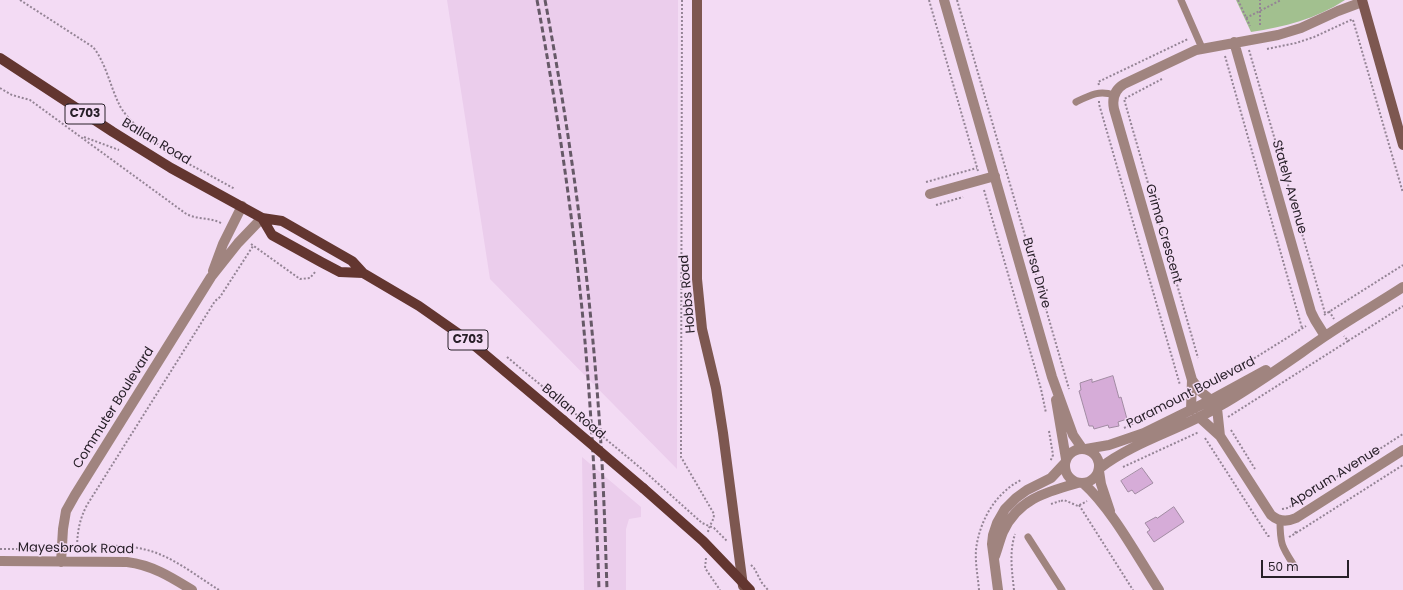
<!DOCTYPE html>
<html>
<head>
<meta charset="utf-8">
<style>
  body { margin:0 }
  #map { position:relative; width:1403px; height:590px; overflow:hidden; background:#f3dbf4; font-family:Poppins,sans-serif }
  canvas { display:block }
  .scale { position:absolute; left:1261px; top:560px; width:88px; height:18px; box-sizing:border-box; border:2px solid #282029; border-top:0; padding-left:5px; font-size:12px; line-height:14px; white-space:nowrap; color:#282029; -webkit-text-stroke:3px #f3dbf4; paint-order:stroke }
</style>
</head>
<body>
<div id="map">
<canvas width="1403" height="590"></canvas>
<div class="scale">50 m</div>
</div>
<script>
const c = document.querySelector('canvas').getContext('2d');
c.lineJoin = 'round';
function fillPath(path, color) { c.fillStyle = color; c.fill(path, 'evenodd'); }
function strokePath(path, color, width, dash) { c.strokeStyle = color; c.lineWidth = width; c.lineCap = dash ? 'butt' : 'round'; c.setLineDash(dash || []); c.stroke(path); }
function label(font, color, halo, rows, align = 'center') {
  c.font = font + ' Poppins,sans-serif'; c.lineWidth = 3; c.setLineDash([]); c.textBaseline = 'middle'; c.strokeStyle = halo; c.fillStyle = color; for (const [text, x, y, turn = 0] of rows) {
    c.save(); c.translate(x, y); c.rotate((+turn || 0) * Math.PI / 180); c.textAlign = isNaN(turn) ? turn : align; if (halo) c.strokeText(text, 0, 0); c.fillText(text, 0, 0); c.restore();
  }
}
fillPath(new Path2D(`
  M447,0H678L677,469L490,279Z
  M582,457L641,507V517L629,519L626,529V590H584Z`), '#ebcdec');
fillPath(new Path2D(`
  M1236,0H1345C1316,19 1284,27 1251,32Z`), '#a2c08f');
const building = new Path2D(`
  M1113,376L1119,398L1121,397L1127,419L1118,422L1119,426L1109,428L1108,425L1094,429L1093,426H1089L1079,391L1081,390L1080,383L1092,379V382Z
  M1142,468L1153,483L1135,494L1132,490L1128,492L1121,481Z
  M1174,507L1184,522L1154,542L1147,532L1150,530L1145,523L1156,517L1157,518Z`);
fillPath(building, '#d6acd8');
strokePath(building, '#a18ba2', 1);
strokePath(new Path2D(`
  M20,0L93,47C106,63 110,86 119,104C126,120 152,139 165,150
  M682,0L681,457L714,514C714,521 709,525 708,532
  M929,0L978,171
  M957,0L1069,389
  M1238,0L1250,26
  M1246,18L1281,0
  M1353,20L1403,193
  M1260,25V0
  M1267,49L1296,43L1314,37L1353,19
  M1249,50L1325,313
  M1225,56L1302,328
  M1162,79L1124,99L1198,358
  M1099,85L1098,82L1188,39
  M0,88L12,95L30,100L185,213C196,220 209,217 221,223
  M1099,101V104L1180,385
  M84,137L119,150
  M165,151L235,189
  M926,182L977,168
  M984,190L1041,389L1046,413
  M936,205L963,197
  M251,244L300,279L310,278L316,271
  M1329,311L1334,319
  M1324,315L1403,265
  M1348,341L1403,306
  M507,357L560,401
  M1210,386L1306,326
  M1228,417L1348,341L1344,336
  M1124,428L1181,400
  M1231,430L1255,469
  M1049,431L1053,455L1050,462
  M1205,438L1268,536H1271
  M1123,467L1199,432
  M643,470L702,523L714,528L727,541
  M1061,501L1064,500L1078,506L1087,501
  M1051,504L1060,501
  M1079,505L1133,590
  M1282,509L1288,508L1403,434
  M1296,533L1403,465
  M1289,537L1296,533L1294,530
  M72,546C93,546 123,544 143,549C171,555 195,575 219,590
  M0,549H34L38,546H51
  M77,550C77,534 79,520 87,505L215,301L220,297L253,246
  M706,558L705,568L720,590
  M751,565L754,568L762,583L768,590
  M979,590C978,577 975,563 976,550C979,522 995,493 1021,480
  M1014,590C1012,571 1009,553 1015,534`), '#948495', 2, [2, 2]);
strokePath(new Path2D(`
  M1181,0L1202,48
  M1076,102C1090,95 1099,90 1114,95
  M1280,520C1280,545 1282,547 1295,567
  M1028,537L1062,590`), '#a0847f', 7);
strokePath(new Path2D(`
  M944,0L1052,377L1073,435L1082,448
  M1234,42L1311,312L1315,320L1325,336
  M930,194L995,176
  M213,271L223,244L242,206
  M1192,380L1200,391L1211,400
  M1056,400L1066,459
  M1217,408L1220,436
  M1191,410L1192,380L1114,109C1112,99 1114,90 1124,84L1196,50L1278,35L1301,28L1338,11L1362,2
  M1199,417L1220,436L1271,515C1279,522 1287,522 1296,518L1403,450
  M1065 466a17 17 0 1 1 34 0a17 17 0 1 1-34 0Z
  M1086,449L1109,445L1144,433L1211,400L1266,370
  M1100,468C1135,441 1180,430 1218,407C1255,386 1289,361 1324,337C1350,319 1377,304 1403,287
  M1099,471L1101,484L1110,511
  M1083,483C1112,509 1137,556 1159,590
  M995,556C998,548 1000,539 1003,532C1018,499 1046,492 1078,483
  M0,561L127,562C152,565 171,577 192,590
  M61,562L63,529L66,511L75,495L211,277L238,243L262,218
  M998,590L992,544L993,535L997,523L1005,509L1016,498L1027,490L1051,478L1065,463`), '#a0847f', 10);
strokePath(new Path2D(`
  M697,0V279L702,329L716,388L723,433L743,586
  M1362,0L1403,145`), '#7d5750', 10);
strokePath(new Path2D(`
  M0,58L113,132L171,168L262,218L282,221L352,261L363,273L419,306L469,341L563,420
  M262,218L272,235L321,262L340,272L363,273
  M643,488L703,541L750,590`), '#633630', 10);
strokePath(new Path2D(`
  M537,0C556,102 571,205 582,309C591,402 596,496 599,590
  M545,0C570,133 588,267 598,402C603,465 605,527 607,590`), '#665967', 3, [6, 3]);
strokePath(new Path2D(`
  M560,401L643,470`), '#948495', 2, [2, 2]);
strokePath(new Path2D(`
  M563,420L643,488`), '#633630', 10);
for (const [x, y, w] of [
  [85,114,40],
  [468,340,40]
]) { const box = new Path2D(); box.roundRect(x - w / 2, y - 10, w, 20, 3); c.fillStyle = '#f3dbf4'; c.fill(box); strokePath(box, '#282029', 1); }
label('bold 12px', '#282029', null, [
  ["C703",85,114],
  ["C703",468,340]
]);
label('13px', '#282029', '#f3dbf4', [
  ["Ballan Road",156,142,31],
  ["Stately Avenue",1289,187,74],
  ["Grima Crescent",1163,234,74],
  ["Bursa Drive",1036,273,74],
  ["Hobbs Road",688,294,-95],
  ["Paramount Boulevard",1191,393,-27],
  ["Commuter Boulevard",114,408,-58],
  ["Ballan Road",573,412,40],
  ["Aporum Avenue",1335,477,-32],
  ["Mayesbrook Road",76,549,1]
]);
</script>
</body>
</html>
